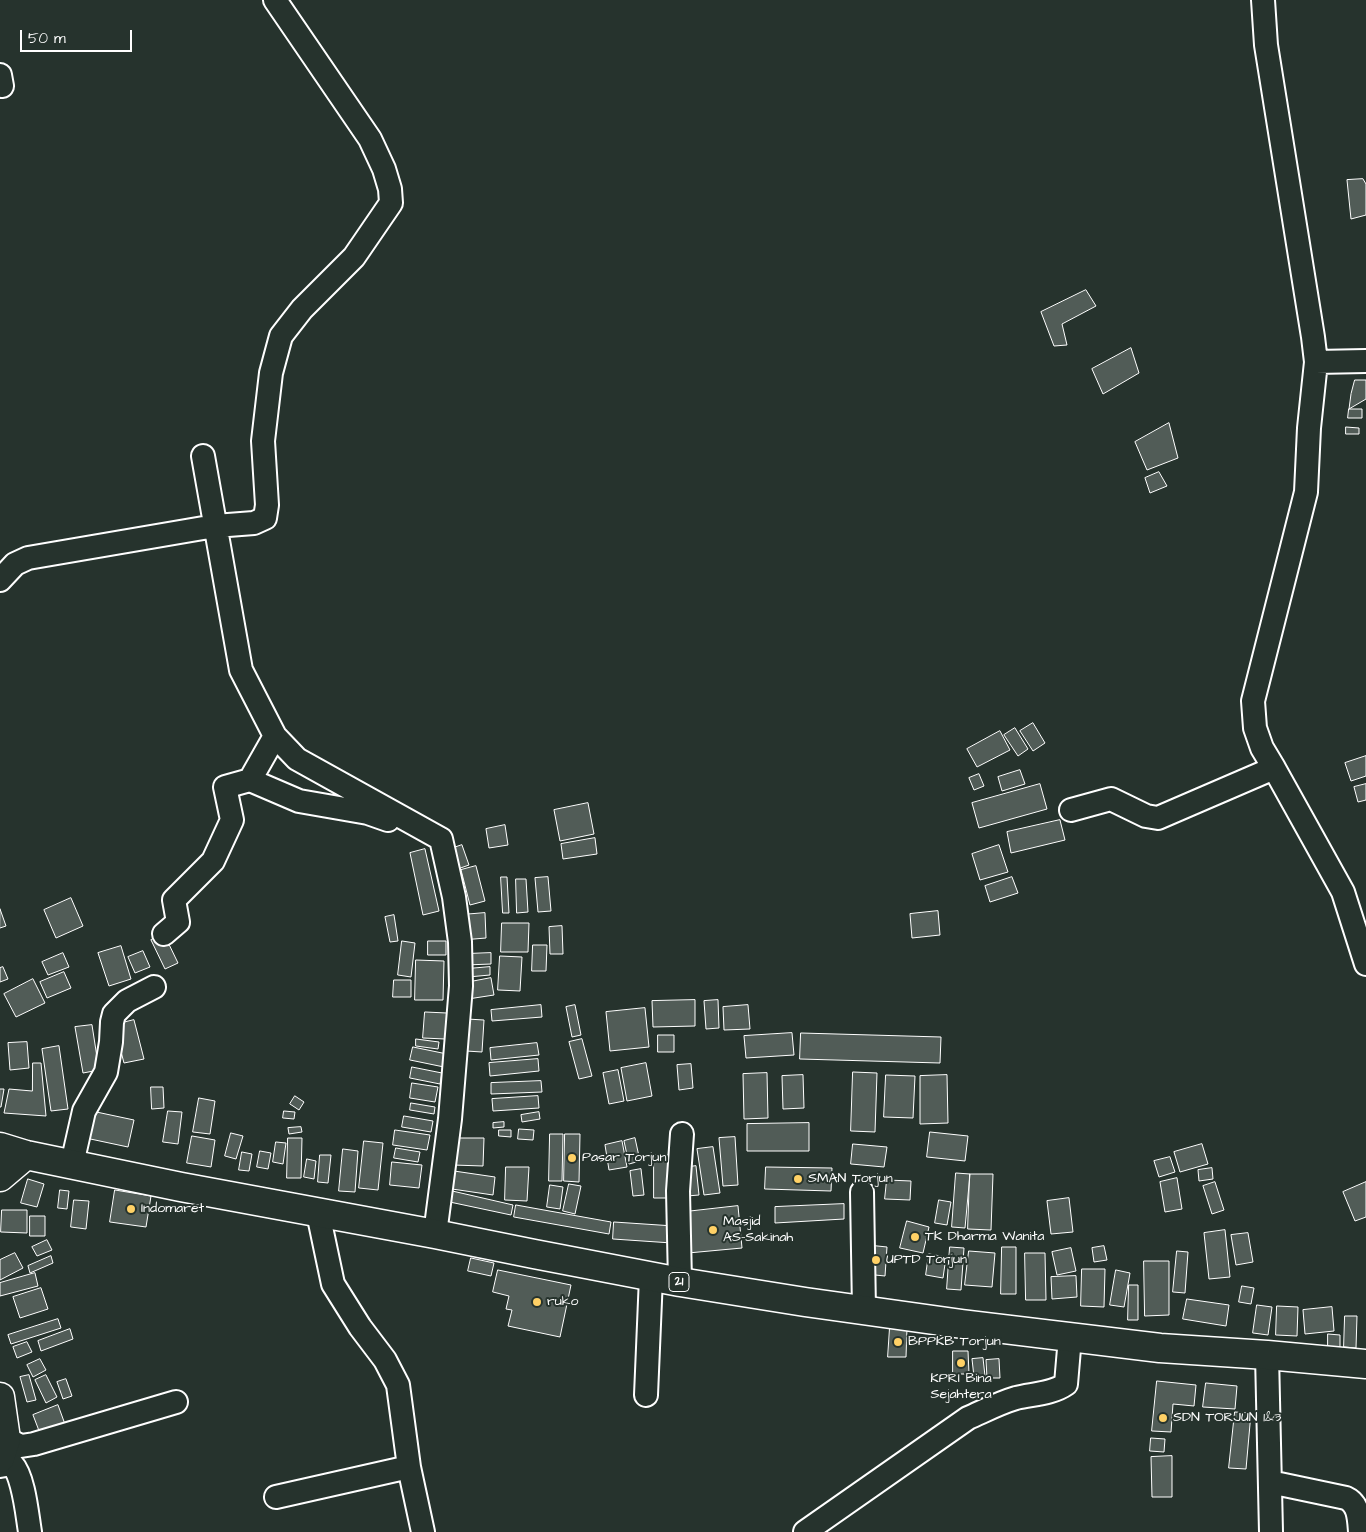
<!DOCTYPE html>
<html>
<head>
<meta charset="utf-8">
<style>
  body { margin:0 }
  #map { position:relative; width:1366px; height:1532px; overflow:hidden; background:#26332d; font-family:"Architects Daughter",sans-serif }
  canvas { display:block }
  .scale { position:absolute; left:20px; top:30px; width:112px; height:22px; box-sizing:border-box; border:2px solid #fff; border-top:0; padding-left:6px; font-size:15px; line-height:18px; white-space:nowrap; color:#fff; -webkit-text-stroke:4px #26332d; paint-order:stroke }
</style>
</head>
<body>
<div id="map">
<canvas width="1366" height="1532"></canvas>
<div class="scale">50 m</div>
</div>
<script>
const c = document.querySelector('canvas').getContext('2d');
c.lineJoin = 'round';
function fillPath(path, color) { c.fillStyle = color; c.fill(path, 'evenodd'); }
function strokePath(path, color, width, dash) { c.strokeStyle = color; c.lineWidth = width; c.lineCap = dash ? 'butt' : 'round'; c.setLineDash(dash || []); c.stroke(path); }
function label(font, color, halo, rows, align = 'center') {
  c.font = font + ' "Architects Daughter",sans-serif'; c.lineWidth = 4; c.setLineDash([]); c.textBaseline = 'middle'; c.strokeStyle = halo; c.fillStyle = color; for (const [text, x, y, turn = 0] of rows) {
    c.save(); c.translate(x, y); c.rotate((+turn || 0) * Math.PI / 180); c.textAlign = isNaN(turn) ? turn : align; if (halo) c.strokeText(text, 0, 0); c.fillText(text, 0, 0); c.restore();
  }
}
const building = new Path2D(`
  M1363,179L1366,184V215L1351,219L1347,180Z
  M1086,290L1096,306L1062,324L1067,345L1054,346L1041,312Z
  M1131,348L1139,373L1103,394L1092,369Z
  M1355,380H1366V399L1349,409L1351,394Z
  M1349,409H1362V418H1348Z
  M1169,423L1178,458L1147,470L1135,442Z
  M1346,427L1359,428V434H1346Z
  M1159,472L1167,486L1150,493L1145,478Z
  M1033,723L1045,743L1033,751L1020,731Z
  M1015,728L1028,749L1018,756L1004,735Z
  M1000,731L1010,750L977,767L967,749Z
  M1366,756V776L1351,781L1345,763Z
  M1020,770L1025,784L1002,791L998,777Z
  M979,774L984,786L974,790L969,778Z
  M1040,784L1047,809L979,828L972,803Z
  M1366,784V800L1358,802L1354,787Z
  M588,803L594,834L560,841L554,810Z
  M1060,820L1065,840L1011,853L1007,832Z
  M505,825L508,845L489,848L486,829Z
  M595,838L597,854L563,859L561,844Z
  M462,845L469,865L452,871L445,851Z
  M999,845L1008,872L980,880L972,854Z
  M425,849L439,911L423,915L410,853Z
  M476,866L485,901L470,905L461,870Z
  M501,877H507L509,913H503Z
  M548,877L551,911L538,912L535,878Z
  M1012,877L1018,893L990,902L985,886Z
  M516,879H526L528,912L517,913Z
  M71,898L83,926L56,938L44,910Z
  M0,909L6,926L0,928Z
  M938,911L940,935L912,938L910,914Z
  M485,913L486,938L462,940L461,915Z
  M394,915L398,941L390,942L385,917Z
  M502,923H529L528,952H501Z
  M562,926L563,954H550L549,927Z
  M164,934L178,963L165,969L151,940Z
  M402,941L415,943L411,977L398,975Z
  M428,941H446V955H428Z
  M533,945H547L546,971H532Z
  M121,946L131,979L109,986L98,953Z
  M143,951L150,967L135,973L128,957Z
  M63,953L69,967L48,975L42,962Z
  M491,953V964L466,965V954Z
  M500,956L522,957L520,991L498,990Z
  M416,960L444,961L443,1000H415Z
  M3,967L8,979L0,982V968Z
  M490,967V975L468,977L467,969Z
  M64,972L71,988L47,998L40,982Z
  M491,978L494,995L468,999L465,983Z
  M33,979L45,1003L16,1017L4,994Z
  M394,980H411V997H393Z
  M695,1000V1026L653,1027L652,1001Z
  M718,1000L719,1028L706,1029L704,1001Z
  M541,1005L542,1017L492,1021L491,1010Z
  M575,1005L581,1035L572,1037L566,1007Z
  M748,1005L750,1029L724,1030L723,1007Z
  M645,1008L649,1047L610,1051L606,1012Z
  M425,1012L447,1013L445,1039L423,1038Z
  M467,1019L484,1020L482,1052L466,1051Z
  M134,1020L144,1059L124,1063L114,1025Z
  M92,1025L99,1070L83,1073L75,1027Z
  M792,1033L794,1055L746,1058L744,1036Z
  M801,1033L941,1037L940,1063L800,1059Z
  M658,1035H674V1052H658Z
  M416,1039L439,1042L438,1049L416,1046Z
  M582,1039L592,1076L579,1079L569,1042Z
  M27,1042L29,1068L10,1070L8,1043Z
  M537,1043L539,1055L491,1060L490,1048Z
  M59,1046L68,1109L51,1111L42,1049Z
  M413,1047L447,1054L444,1067L410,1060Z
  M538,1059L539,1071L490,1076L489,1063Z
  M33,1063H41L46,1116L4,1113L9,1089L32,1091Z
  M646,1063L652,1096L627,1101L621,1068Z
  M691,1064L693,1088L679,1090L677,1065Z
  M412,1067L442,1073L440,1084L410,1078Z
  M618,1070L624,1101L609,1104L603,1073Z
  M853,1072L877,1073L875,1132L851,1131Z
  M767,1073L768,1118L744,1119L743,1074Z
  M803,1075L804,1108L783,1109L782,1076Z
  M886,1075L915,1076L913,1118L884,1117Z
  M947,1075L948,1123L920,1124V1076Z
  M541,1081L542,1092L491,1094V1083Z
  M412,1083L438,1087L435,1102L410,1098Z
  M151,1087H163L164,1108L152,1109Z
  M0,1089H4L1,1107H0Z
  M295,1096L304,1102L299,1110L290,1104Z
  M538,1096L539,1108L493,1111L492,1099Z
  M199,1098L215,1101L210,1134L193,1132Z
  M411,1103L435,1107L434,1114L410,1110Z
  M87,1110L134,1120L128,1147L81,1137Z
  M168,1111L182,1112L178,1144L163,1142Z
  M284,1111L295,1112L294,1119L283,1118Z
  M539,1112L540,1119L522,1122L521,1115Z
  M404,1116L433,1121L431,1132L402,1127Z
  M504,1122V1127L493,1128V1123Z
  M809,1123V1151H747V1124Z
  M301,1127L302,1132L289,1134L288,1128Z
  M519,1129L534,1130L533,1140L518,1139Z
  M395,1130L430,1135L427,1150L393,1145Z
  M499,1130H511V1137L499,1136Z
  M930,1132L968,1136L965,1161L927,1157Z
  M231,1133L243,1136L236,1159L225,1156Z
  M550,1134H563L562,1181H549Z
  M565,1134H580L579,1182L564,1181Z
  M192,1136L215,1140L211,1167L187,1163Z
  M735,1137L738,1185L723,1186L719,1138Z
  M288,1138H302L301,1178H287Z
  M454,1138H484L483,1166L453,1165Z
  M635,1138L640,1161L629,1164L624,1141Z
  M364,1141L383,1143L378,1190L359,1188Z
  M622,1141L627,1167L609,1170L605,1145Z
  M276,1142L286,1143L283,1164L273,1162Z
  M853,1144L887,1147L884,1167L851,1164Z
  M1202,1144L1208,1164L1180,1172L1174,1152Z
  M713,1147L720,1193L704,1195L697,1149Z
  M396,1148L420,1152L418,1162L394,1158Z
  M343,1149L358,1151L355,1192L339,1191Z
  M260,1151L271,1153L268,1169L257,1167Z
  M242,1152L252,1154L249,1171L239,1170Z
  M320,1155H331L328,1183L318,1182Z
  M654,1155H674V1198H654Z
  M1170,1157L1175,1172L1159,1177L1154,1161Z
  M307,1159L316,1161L314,1179L304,1177Z
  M392,1162L422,1165L419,1188L390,1185Z
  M696,1166L699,1195L687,1196L683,1168Z
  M506,1167H529L527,1201L505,1200Z
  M766,1167L832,1168L831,1191L765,1189Z
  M1212,1168L1213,1179L1199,1181L1198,1170Z
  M641,1169L644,1195L633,1196L630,1171Z
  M454,1171L495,1177L493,1195L452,1189Z
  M956,1173L970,1174L965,1228L952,1227Z
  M970,1174H993L991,1230L968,1229Z
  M1177,1178L1182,1209L1165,1212L1160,1182Z
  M28,1179L44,1184L37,1207L21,1203Z
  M887,1180L911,1181L910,1200L885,1199Z
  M1215,1182L1224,1210L1212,1214L1203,1186Z
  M1366,1182V1217L1355,1221L1343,1192Z
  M569,1184L581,1186L575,1214L563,1211Z
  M550,1185L563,1187L560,1209L547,1207Z
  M60,1190L69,1191L67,1209L58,1208Z
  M115,1190L151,1196L146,1227L110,1222Z
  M448,1190L513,1205L511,1215L445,1201Z
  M1069,1198L1073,1232L1051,1234L1047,1201Z
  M74,1200L89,1201L86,1229L71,1227Z
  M939,1200L951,1202L947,1225L935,1223Z
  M844,1204V1219L775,1223V1207Z
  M516,1205L611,1222L609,1234L514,1217Z
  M738,1206L742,1248L688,1253L685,1212Z
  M2,1210H27V1233L1,1232Z
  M30,1216H45V1236H30Z
  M907,1221L929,1227L923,1253L900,1248Z
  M614,1222L674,1226L672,1243L613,1239Z
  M1225,1230L1230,1277L1209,1279L1204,1233Z
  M1248,1233L1253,1262L1236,1265L1231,1235Z
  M47,1240L52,1250L37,1256L32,1247Z
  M868,1245L887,1247L885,1276L865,1274Z
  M1104,1246L1107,1260L1094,1262L1092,1248Z
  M950,1247L964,1248L961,1290L947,1289Z
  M1002,1247H1016V1294H1001Z
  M1071,1248L1076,1271L1057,1275L1052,1252Z
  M969,1251L995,1253L992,1287L965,1285Z
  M1177,1251L1188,1252L1185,1293L1173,1292Z
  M15,1253L23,1268L0,1280V1260Z
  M1025,1253H1045L1046,1300H1026Z
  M929,1254L946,1257L943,1278L926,1275Z
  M51,1256L53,1263L30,1273L28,1266Z
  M471,1258L494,1263L491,1276L468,1271Z
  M1144,1261H1169V1315L1145,1316Z
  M1082,1269H1105L1104,1307L1081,1306Z
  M498,1270L571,1285L560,1337L508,1326L512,1310L506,1309L509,1296L493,1292Z
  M1116,1270L1130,1273L1124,1307L1110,1305Z
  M35,1273L38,1286L0,1296V1283Z
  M1076,1276L1077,1297L1052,1299L1051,1277Z
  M1129,1285H1138V1320H1128Z
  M1242,1286L1254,1288L1251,1304L1239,1302Z
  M41,1288L48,1309L20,1318L13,1297Z
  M1187,1299L1229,1305L1226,1326L1183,1319Z
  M1257,1305L1272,1307L1268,1335L1253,1333Z
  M1277,1306L1298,1307L1297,1336L1276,1335Z
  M1332,1307L1334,1331L1305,1334L1303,1310Z
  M1345,1316H1357L1356,1348L1344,1347Z
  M58,1319L61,1328L11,1344L8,1335Z
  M890,1327L907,1328L906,1357H888Z
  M70,1329L73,1339L41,1351L38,1341Z
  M1328,1334L1340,1335V1349H1328Z
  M27,1342L32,1352L17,1358L13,1347Z
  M953,1351H968L969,1374H953Z
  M983,1358L985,1376L974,1377L972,1359Z
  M40,1359L46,1370L33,1377L27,1365Z
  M999,1359L1000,1378H987L986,1360Z
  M29,1375L36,1400L27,1402L20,1377Z
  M46,1375L57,1397L46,1403L35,1380Z
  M66,1379L72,1396L63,1399L57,1382Z
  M1157,1381L1196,1385L1194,1406L1173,1404L1171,1432L1152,1431Z
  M1206,1383L1237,1386L1235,1409L1203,1407Z
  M58,1405L66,1427L41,1436L33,1415Z
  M1235,1412L1251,1413L1246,1469L1229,1468Z
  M1151,1438L1165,1439L1164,1452L1150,1451Z
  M1172,1456V1497H1152L1151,1457Z`);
fillPath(building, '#515c57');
strokePath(building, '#fff', 1);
const minor = new Path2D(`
  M0,75L2,86
  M1316,362L1366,361
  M203,456L241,670L275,736L297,759L441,839L454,897L460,942L461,986L450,1119L435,1234
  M0,580L15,564L28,558L215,526L254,523L265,518L267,505L263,441L271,373L281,336L302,309L354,257L391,203L390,189L384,169L370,139L275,0
  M275,736L250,780L299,801L368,813L388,820
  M1274,768L1343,892L1366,964
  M1071,810L1111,799L1146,816L1158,818L1274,768L1262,748L1255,728L1253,701L1306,492L1309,428L1316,362L1313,337L1266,45L1263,0
  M164,934L178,922L174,900L213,861L232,820L225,787L250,780
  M72,1164L84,1111L106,1072L111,1042L112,1022L114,1014L127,1001L154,987
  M862,1192L864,1310
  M318,1213L333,1284L360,1327L385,1360L398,1385L409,1467L423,1532
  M680,1282L678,1191L682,1134
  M1267,1355L1271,1532
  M646,1395L651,1277
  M6,1439L21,1446L34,1444L176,1402
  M0,1466L12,1464C24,1477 27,1514 30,1532
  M1270,1482L1346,1498C1359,1504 1359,1519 1360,1532
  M276,1497L409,1467
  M805,1532L968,1418C984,1411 999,1403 1016,1398C1032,1394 1052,1394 1066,1384L1070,1337`);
const major = new Path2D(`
  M0,1397L6,1439L0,1458`);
const highway = new Path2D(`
  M0,1147L26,1155L181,1187L435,1234L534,1254L680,1282L805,1302L962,1324L1160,1348L1267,1355L1366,1364
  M0,1177L26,1155`);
strokePath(minor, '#fff', 26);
strokePath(major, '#fff', 31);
strokePath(highway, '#fff', 31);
strokePath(minor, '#26332d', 22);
strokePath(major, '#26332d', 28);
strokePath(highway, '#26332d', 28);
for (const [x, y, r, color] of [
  [572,1158,5,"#ffd166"],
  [798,1179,5,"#ffd166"],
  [131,1209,5,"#ffd166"],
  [713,1230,5,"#ffd166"],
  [915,1237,5,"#ffd166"],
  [876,1260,5,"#ffd166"],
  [537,1302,5,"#ffd166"],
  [898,1342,5,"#ffd166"],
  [961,1363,5,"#ffd166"],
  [1163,1418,5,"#ffd166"]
]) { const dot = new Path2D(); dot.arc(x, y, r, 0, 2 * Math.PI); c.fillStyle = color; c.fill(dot); strokePath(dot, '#26332d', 2); }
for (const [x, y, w] of [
  [679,1282,20]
]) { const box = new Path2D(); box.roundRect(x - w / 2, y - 9.5, w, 19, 4); c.fillStyle = '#26332d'; c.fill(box); strokePath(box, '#fff', 1); }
label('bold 12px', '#fff', null, [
  ["21",679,1282]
]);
label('14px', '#fff', '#26332d', [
  ["Pasar Torjun",582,1158],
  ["SMAN Torjun",808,1179],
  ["Indomaret",141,1209],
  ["Masjid",723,1222],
  ["AS-Sakinah",723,1238],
  ["TK Dharma Wanita",925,1237],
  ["UPTD Torjun",886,1260],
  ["ruko",547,1302],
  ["BPPKB Torjun",908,1342],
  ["KPRI Bina",961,1379,"center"],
  ["Sejahtera",961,1395,"center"],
  ["SDN TORJUN 1&3",1173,1418]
], 'left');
</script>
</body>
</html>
